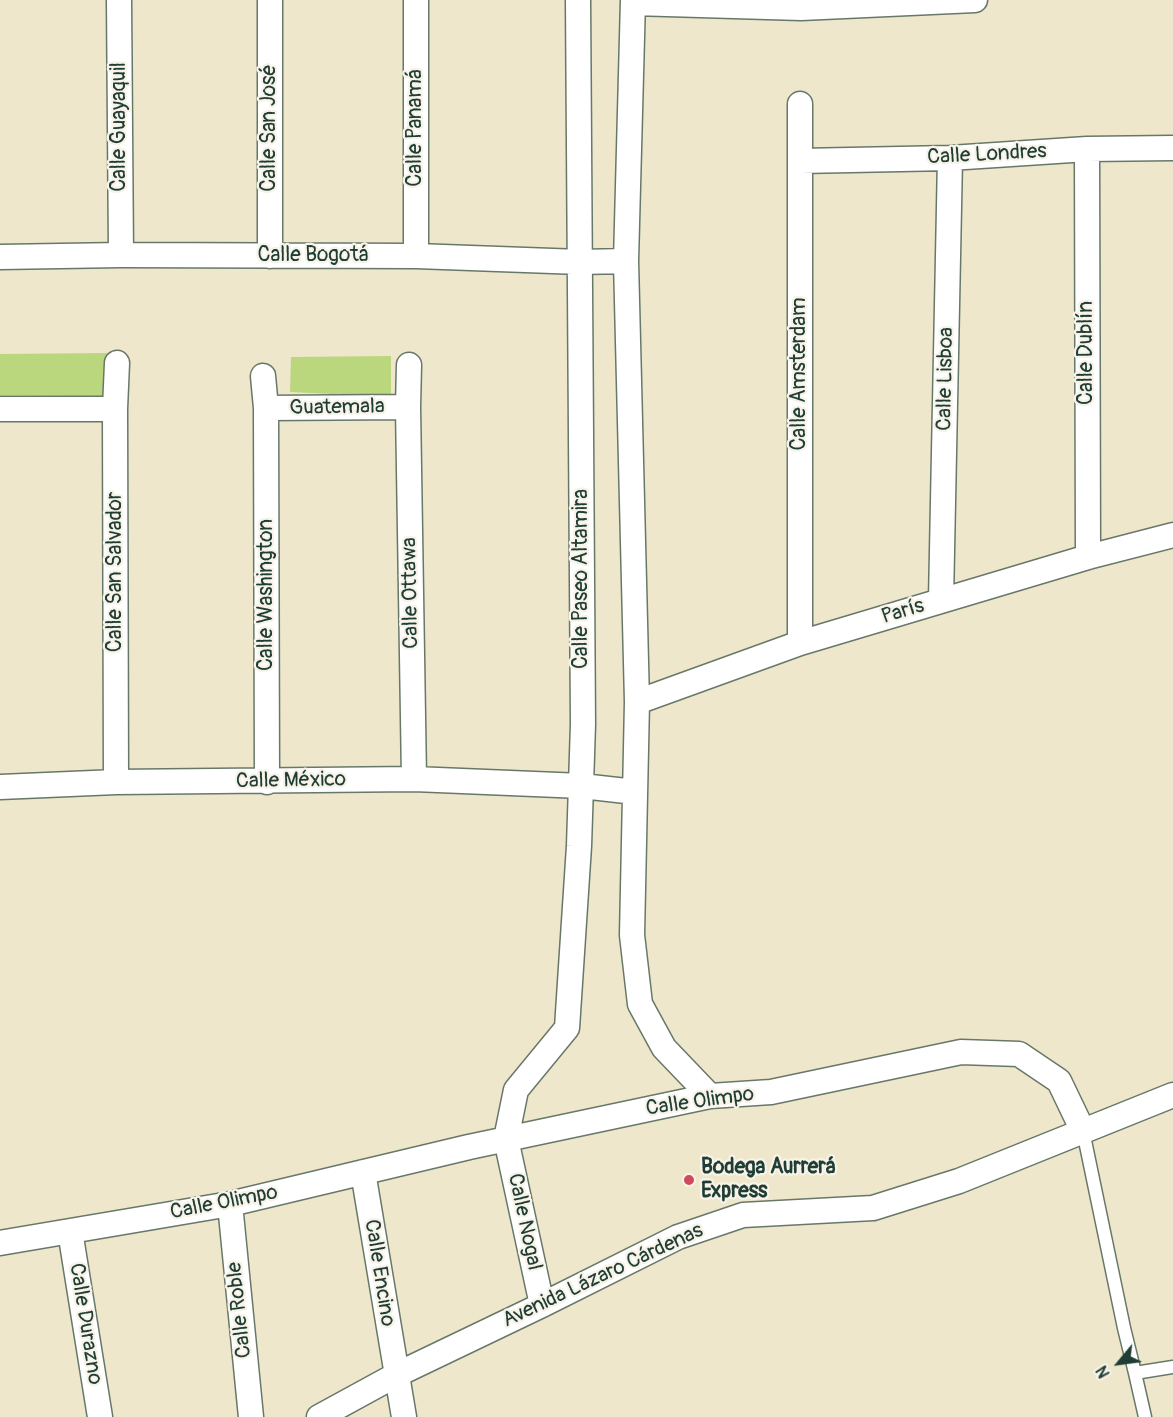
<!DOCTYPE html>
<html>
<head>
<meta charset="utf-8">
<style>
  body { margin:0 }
  #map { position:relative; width:1173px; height:1417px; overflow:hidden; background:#eee7cc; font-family:Pangolin,sans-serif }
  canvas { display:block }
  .north { position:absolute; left:1089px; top:1333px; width:60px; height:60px; -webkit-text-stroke:4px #f7f3e8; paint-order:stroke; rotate:241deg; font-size:16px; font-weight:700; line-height:24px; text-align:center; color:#1f3d34 }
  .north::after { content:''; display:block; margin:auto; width:21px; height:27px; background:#1f3d34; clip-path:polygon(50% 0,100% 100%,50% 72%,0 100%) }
</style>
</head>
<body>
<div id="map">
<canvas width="1173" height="1417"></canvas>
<div class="north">N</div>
</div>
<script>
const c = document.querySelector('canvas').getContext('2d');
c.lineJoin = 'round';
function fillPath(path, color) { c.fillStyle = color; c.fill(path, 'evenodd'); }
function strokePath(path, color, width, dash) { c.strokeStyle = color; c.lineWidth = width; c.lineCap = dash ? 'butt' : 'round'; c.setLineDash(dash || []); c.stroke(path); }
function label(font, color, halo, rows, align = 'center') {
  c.font = font + ' Pangolin,sans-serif'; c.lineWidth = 4.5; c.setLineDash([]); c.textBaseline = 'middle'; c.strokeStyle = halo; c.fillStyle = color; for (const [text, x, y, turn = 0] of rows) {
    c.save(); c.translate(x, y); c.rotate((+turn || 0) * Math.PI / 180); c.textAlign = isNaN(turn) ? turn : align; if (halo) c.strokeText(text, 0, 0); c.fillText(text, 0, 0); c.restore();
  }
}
fillPath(new Path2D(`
  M110,353L107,396L0,395V354Z
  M391,356V397L290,392L291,357Z`), '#bad77d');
const service = new Path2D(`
  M1083,1131L1124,1328L1135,1373L1173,1367
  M1135,1373L1145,1417`);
const minor = new Path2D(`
  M119,0L121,255
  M633,0L626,261L637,702L632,935L640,1004L664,1048L710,1096
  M633,3L801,8L975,0
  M1087,149L1088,557
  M800,161L950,158L1087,149L1173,148
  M270,256V0
  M416,256V0
  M0,257L121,255L416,256L580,262L626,261
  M409,365L408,407L414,779
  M263,376L266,408L267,782
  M266,408L408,407
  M0,409H115
  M941,600L950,158
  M800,643V104
  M637,702L800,643L1088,557L1173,535
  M116,782L115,409L117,363
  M0,787L116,782L414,779L582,786L635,792
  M363,1172L404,1417
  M230,1204L251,1417
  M70,1231L100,1417
  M0,1243L230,1204L469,1147L710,1096L771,1092L961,1052L1019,1054L1059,1081L1083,1131
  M542,1305L506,1139L516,1090L567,1028L579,846L583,724L578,0
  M319,1417L396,1375L542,1305L678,1237L743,1215L873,1208L959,1181L1173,1095`);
strokePath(service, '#677869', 15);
strokePath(minor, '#677869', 27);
strokePath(service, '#fff', 12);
strokePath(minor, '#fff', 24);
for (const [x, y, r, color] of [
  [689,1180,6,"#d1495b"]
]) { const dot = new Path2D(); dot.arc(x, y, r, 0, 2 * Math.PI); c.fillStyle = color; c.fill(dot); strokePath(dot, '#f7f3e8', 2); }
label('21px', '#1f3d34', '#f7f3e8', [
  ["Calle Guayaquil",120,127,-90],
  ["Calle San José",270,128,-90],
  ["Calle Panamá",416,128,-90],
  ["Calle Londres",987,155,-3],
  ["Calle Bogotá",313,256],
  ["Calle Dublín",1087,353,-90],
  ["Calle Amsterdam",800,374,-90],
  ["Calle Lisboa",946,379,-89],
  ["Guatemala",337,408,-1],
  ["Calle San Salvador",116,572,-90],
  ["Calle Paseo Altamira",582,579,-90],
  ["Calle Ottawa",411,593,-91],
  ["Calle Washington",267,595,-90],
  ["París",903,612,-17],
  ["Calle México",291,781,-1],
  ["Calle Olimpo",700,1102,-8],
  ["Calle Olimpo",224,1203,-11],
  ["Calle Nogal",524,1222,78],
  ["Calle Encino",379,1273,81],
  ["Avenida Lázaro Cárdenas",603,1276,-25],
  ["Calle Roble",240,1310,-96],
  ["Calle Durazno",85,1324,81]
]);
label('bold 21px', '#1f3d34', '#f7f3e8', [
  ["Bodega Aurrerá",701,1168],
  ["Express",701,1192]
], 'left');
</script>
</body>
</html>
